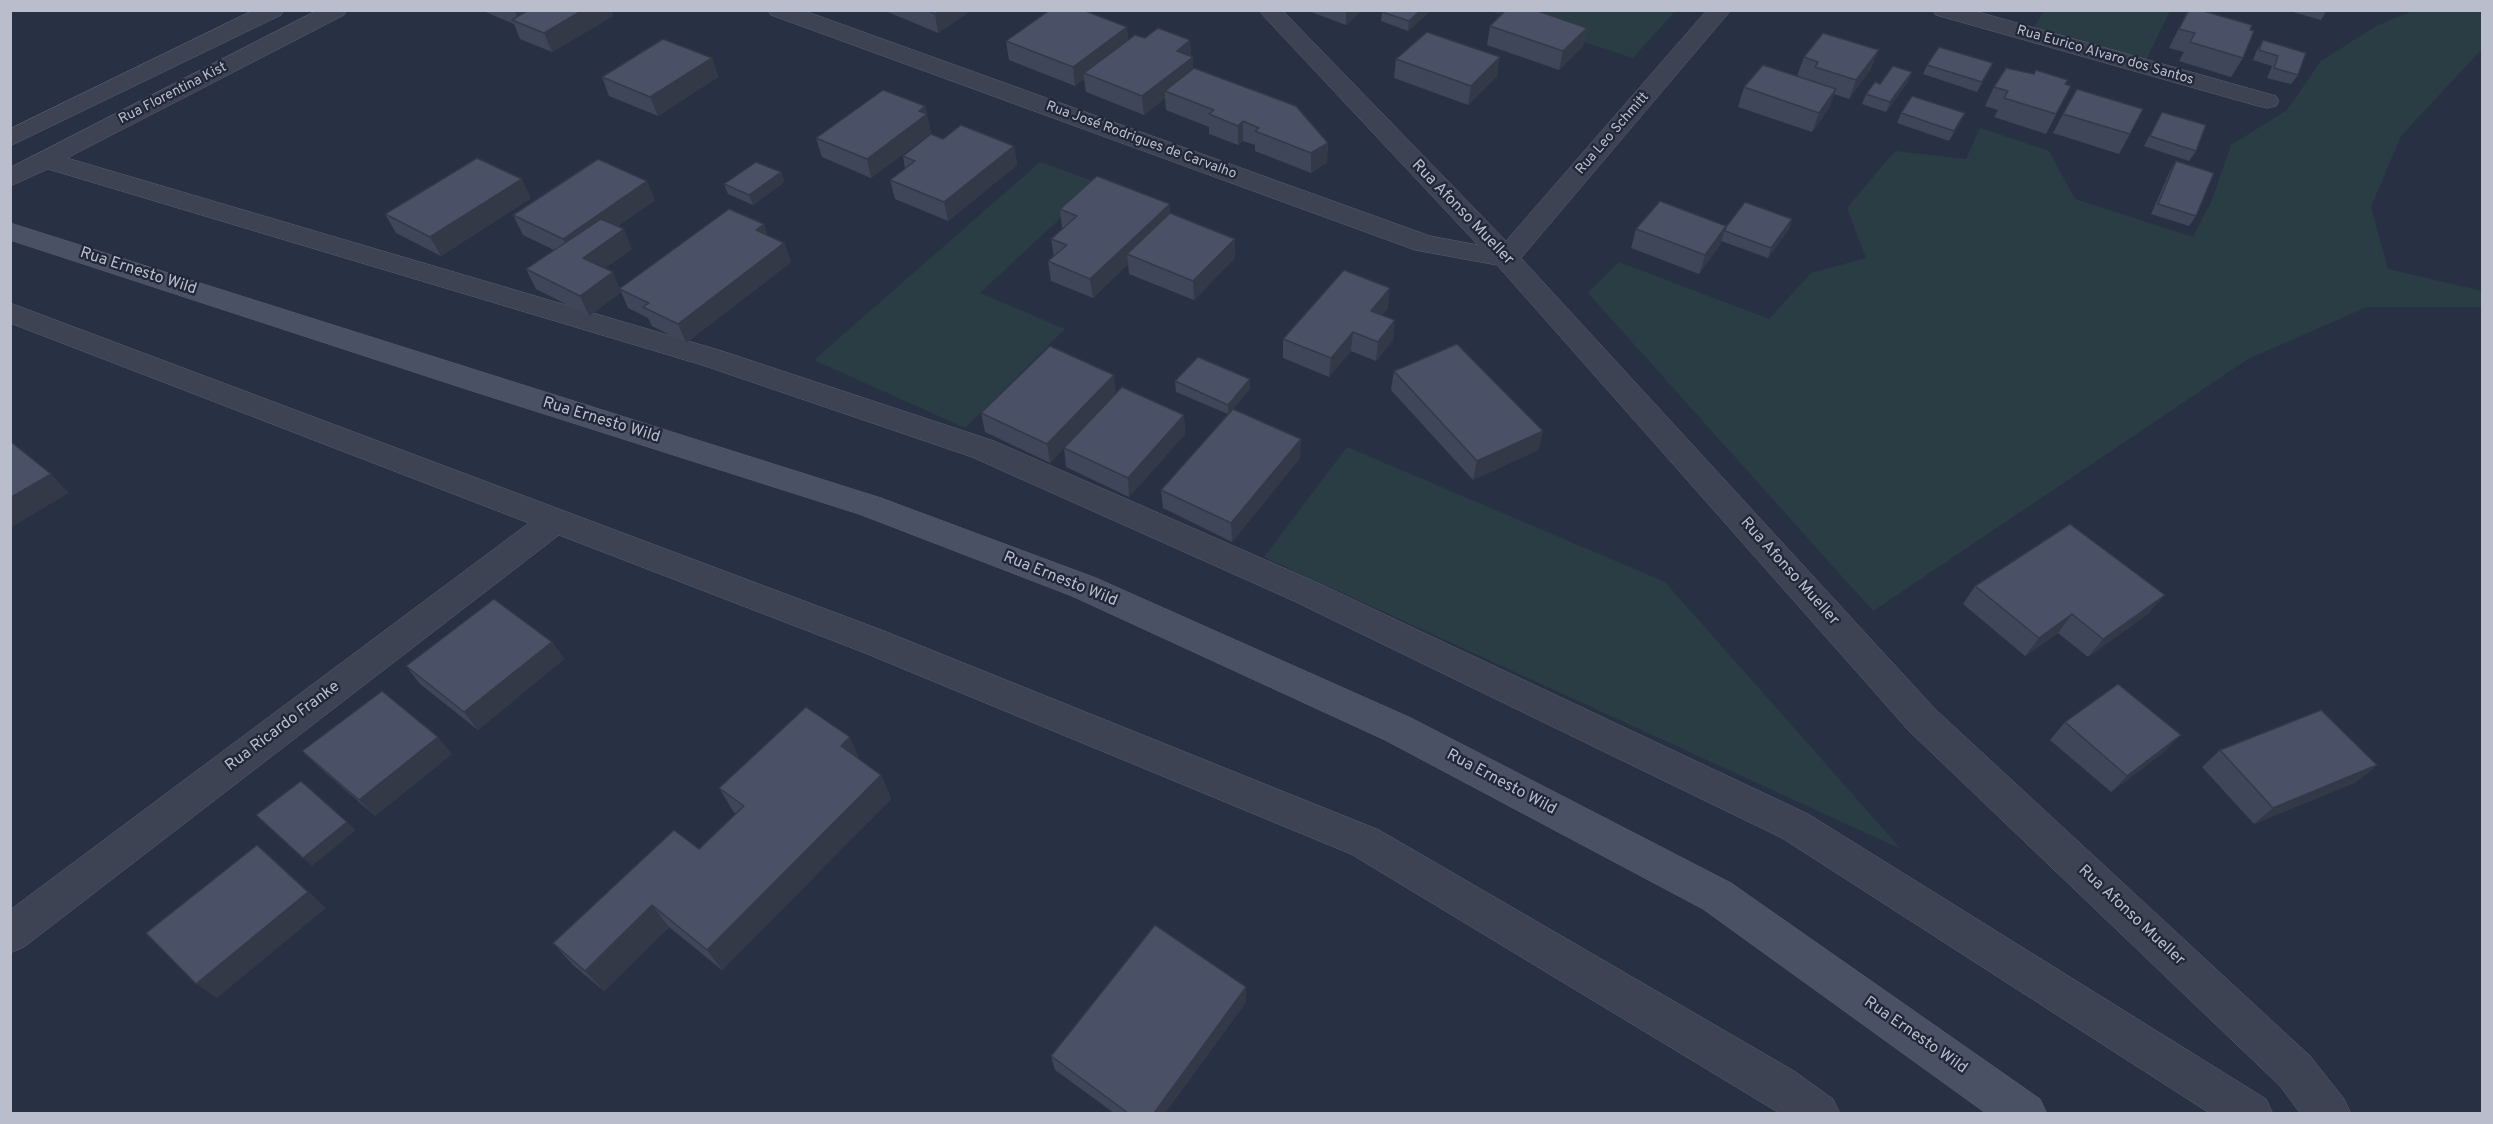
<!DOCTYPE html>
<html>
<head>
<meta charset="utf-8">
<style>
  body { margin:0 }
  #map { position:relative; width:2493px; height:1124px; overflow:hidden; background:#283043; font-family:Overpass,sans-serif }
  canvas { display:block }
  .frame { position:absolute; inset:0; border:12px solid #babecc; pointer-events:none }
</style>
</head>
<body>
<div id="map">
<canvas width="2493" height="1124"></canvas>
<div class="frame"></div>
</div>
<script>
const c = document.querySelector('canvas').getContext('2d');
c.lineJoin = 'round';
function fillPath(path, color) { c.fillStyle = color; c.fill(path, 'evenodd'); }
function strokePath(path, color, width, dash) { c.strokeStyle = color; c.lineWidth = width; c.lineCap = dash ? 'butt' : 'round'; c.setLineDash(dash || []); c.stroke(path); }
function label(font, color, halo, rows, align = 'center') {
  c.font = font + ' Overpass,sans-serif'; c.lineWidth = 4.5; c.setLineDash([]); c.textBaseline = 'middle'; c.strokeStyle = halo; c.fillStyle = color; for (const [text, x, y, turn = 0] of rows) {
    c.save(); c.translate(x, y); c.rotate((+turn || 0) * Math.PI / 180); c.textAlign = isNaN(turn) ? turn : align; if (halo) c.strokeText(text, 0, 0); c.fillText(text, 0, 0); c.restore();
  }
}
fillPath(new Path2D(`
  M1489,11H1675L1633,58Z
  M2044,11H2170L2146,60L2034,27Z
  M2412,11H2482V49L2401,136L2371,207L2388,269L2482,291V307H2367L2248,359L1873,611L1588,293L1619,262L1769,319L1811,273L1866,258L1847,208L1895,151L1966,159L1980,128L2049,151L2075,199L2193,237L2212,200L2231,145L2287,110L2321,61L2376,26Z
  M1040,162L1098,183L980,293L1065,329L965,428L814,360Z
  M1347,447L1665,582L1901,849L1264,557Z`), '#2b3d44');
const street = new Path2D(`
  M254,10H284L281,15L10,146V129Z
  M318,10H347L344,15L67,158L722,351L994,441L1318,583L1808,814L2266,1099L2273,1114H2211L1782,838L1294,601L972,457L702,365L48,169L10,186V168Z
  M768,10H802L1430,236L1478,245L1258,10H1282L1506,241L1707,10H1731L1521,258L1935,709L2310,1056L2344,1099L2351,1114H2301L2280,1086L1909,731L1497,265L1415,250L771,15Z
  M1933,10H1971L2276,96L2279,101L2276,106L2267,108L2258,106L1936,15Z
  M10,303L884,631L1379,830L1794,1071L1833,1099L1840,1114H1781L1351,854L860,651L559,535L24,947L10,953V910L529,523L10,323Z`);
const secondary = new Path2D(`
  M10,223L881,498L1096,578L1411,718L1731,883L2040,1099L2047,1114H1987L1703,909L1385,740L1072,596L859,514L466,389L10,240Z`);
strokePath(street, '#5b6070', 1);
strokePath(secondary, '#5b6070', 1);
fillPath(street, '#3d4353');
fillPath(secondary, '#4b5165');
fillPath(new Path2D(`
  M481,10H611L613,16L552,52L520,39L514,24Z
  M888,10H972L938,33L888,12Z
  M1306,10H1362L1346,25Z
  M1431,10L1408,31L1381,21L1382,12Z
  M2188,10L2250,30L2243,58L2231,77L2179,61L2184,52L2169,48Z
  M2286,10H2327L2321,20Z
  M1490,26L1587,28L1583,46L1559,70L1487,45Z
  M1145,38L1190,40L1191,56L1193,68L1328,143L1327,162L1311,173L1255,151V145L1243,141L1238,145L1209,134V127L1166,110L1165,98L1144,115L1086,92L1084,79L1075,86L1009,60L1006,41L1128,40Z
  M2263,40L2298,75L2291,84L2267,78L2272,66L2253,60L2257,50Z
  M1804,57L1871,69L1849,99L1834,94L1829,108L1812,132L1738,107L1744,87L1797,76Z
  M712,58L718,77L658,116L609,96L602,77Z
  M1396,59L1497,76L1468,105L1394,78Z
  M1927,65L1988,73L1977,92L1923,74Z
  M1912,72L1908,82L1886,112L1862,104L1866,94Z
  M2065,84L2071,86L2046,134L1994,117L1998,110L1985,106L1994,87Z
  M925,106L931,133L871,178L822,157L816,138Z
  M2162,112L2196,151L2189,161L2144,146Z
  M1901,113L1960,123L1949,141L1897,123Z
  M2063,114L2130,134L2119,154L2053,133Z
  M943,139L1014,146L1017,165L948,221L895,199L890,180L905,169L903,156Z
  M2176,161L2196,216L2189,226L2151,214L2170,171Z
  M781,172L784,182L753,205L728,194L724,184Z
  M531,198L441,256L396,233L385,214Z
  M655,200L618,226L632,249L605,268L620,288L764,224L767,235L784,243L791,262L686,343L652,326L648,318L628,308L621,292L589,316L536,289L526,269L554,250L523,235L513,215Z
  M1060,209L1170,213L1235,239V258L1194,300L1129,274L1128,264L1093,298L1051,281L1048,261L1054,257L1051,239L1063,228H1062Z
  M1792,219L1789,229L1768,258L1721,241L1720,245L1699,274L1631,248L1636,229L1726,226Z
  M1388,308L1382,315L1393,340L1376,361L1351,351L1329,377L1283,358V339Z
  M1394,371L1543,431L1538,450L1473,480L1391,390Z
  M1175,381L1250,389L1233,409L1300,458L1232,542L1163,508L1161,490L1228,414L1176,392Z
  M1116,394L1184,415L1185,434L1129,497L1066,467L1064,448L1050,463L985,432L981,413Z
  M1975,586L2149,613L2088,657L2058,633L2025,656L1963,604Z
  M552,642L564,659L478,730L420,684L406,666Z
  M2065,722L2164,752L2111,792L2050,740Z
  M2220,750L2377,765L2356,782L2254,824L2202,767Z
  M302,751L452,754L375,816L320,768Z
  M860,760L881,775L891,799L722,970L669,927L604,991L572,964L553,943L699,849L736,814L733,811L719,788Z
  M1246,987V1002L1165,1113H1114L1055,1070L1051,1056Z`), '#404659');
fillPath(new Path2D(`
  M514,10H551L520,23Z
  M583,10H611L613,16L552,52L544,33Z
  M940,10H972L938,33L935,14Z
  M1346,10H1362L1346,25Z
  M1421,10H1431L1408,31L1409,21Z
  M1127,27L1129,46L1084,73V79L1075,86L1073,67Z
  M1587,28L1583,46L1559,70L1563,51Z
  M1190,40L1191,58L1193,57V76L1165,91V98L1144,115L1142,96L1177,51Z
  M1879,50L1871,69L1849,99L1856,80Z
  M1500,57L1497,76L1468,105L1471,86Z
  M712,58L718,77L658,116L650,97Z
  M1993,63L1988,73L1977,92L1982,82Z
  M1912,72L1908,82L1886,112L1890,102Z
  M1836,89L1829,108L1812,132L1819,113Z
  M925,106L931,133L871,178L867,159L919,111Z
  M1965,113L1960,123L1949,141L1954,131Z
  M1243,121V141L1238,145V126Z
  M1328,143L1327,162L1311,173V153Z
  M1014,146L1017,165L948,221L944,202Z
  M781,172L784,182L753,205L749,195Z
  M522,179L531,198L441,256L430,237Z
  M647,181L655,200L572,258L563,239Z
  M1170,204L1171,224L1127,254L1128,264L1093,298L1090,279Z
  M1792,219L1789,229L1768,258L1771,248Z
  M764,224L770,243L756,230Z
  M1726,226L1720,245L1699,274L1705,255Z
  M624,229L632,249L592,277L583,258Z
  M1235,239V258L1194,300L1193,281Z
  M784,243L791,262L686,343L678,324Z
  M613,272L621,292L589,316L580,296Z
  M1390,288L1388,308L1369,330L1371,311Z
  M1395,320L1393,340L1376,361L1378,342Z
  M1353,332L1351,351L1329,377L1331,358Z
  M1114,375L1116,394L1050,463L1047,444Z
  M1250,379V389L1228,415V405Z
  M1184,415L1185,434L1129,497L1128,478Z
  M1543,431L1538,450L1473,480L1477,461Z
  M1301,439L1300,458L1232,542L1231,523Z
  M51,474L69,493L10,528V498Z
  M2165,595L2149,613L2088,657L2103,639Z
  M2072,614L2058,633L2025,656L2039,638Z
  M552,642L564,659L478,730L464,712Z
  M2181,735L2164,752L2111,792L2127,776Z
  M438,737L452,754L375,816L359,800Z
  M850,737L860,761L841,746Z
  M2377,765L2356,782L2254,824L2273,808Z
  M881,775L891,799L722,970L707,950Z
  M347,822L356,830L312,866L303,858Z
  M257,845L276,861L326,908L217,998L196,984Z
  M652,905L669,927L604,991L585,971Z
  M1246,987V1002L1165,1113H1154Z`), '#343948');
const building = new Path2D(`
  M528,10H583L544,33L512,20Z
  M927,10H940L935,14Z
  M1050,10H1083L1127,27L1073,67L1006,41Z
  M1383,10H1421L1409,21L1382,12Z
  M1506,10H1535L1587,28L1563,51L1490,26Z
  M2189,10H2200L2252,25L2250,30L2254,31L2243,58L2190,42L2195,33L2179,29Z
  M1158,28L1190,40L1177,51L1193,57L1142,96L1084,73L1135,35L1145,38Z
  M1427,32L1500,57L1471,86L1396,59Z
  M1823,33L1879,50L1856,80L1815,67L1818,62L1804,57Z
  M663,39L712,58L650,97L602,77Z
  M2263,40L2306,53L2298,75L2274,68L2278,56L2259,50Z
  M1939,47L1993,63L1982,82L1927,65Z
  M1763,65L1836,89L1819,113L1744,87Z
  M1893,66L1912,72L1890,102L1866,94L1875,82L1880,84Z
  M1194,68L1296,106L1328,143L1311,153L1255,131L1259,128L1243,121L1238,126L1209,114L1214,110L1165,91Z
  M2006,68L2034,74L2036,70L2068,80L2065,84L2071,86L2056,114L2004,98L2008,91L1994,87Z
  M2077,89L2143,109L2130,134L2063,114Z
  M883,90L925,106L919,111L927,114L867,159L816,138Z
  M1912,96L1965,113L1954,131L1901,113Z
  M2162,112L2206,125L2196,151L2150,136Z
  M961,125L1014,146L944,202L890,180L915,161L903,156L931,134L943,139Z
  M477,158L522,179L430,237L385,214Z
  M598,159L647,181L563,239L513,215Z
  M2176,161L2214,173L2196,216L2158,204Z
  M756,162L781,172L749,195L724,184Z
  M1097,176L1170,204L1090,279L1048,261L1067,245L1051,239L1077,216L1060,209Z
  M1660,201L1726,226L1705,255L1636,229Z
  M1745,202L1792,219L1771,248L1725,231L1726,227Z
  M729,209L764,224L756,230L784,243L678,324L643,307L649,303L619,289Z
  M1170,213L1235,239L1193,281L1127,254Z
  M601,219L624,229L583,258L613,272L580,296L526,269Z
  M1344,270L1390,288L1371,311L1395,320L1378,342L1353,332L1331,358L1283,339Z
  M1457,344L1543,431L1477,461L1394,371Z
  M1050,346L1114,375L1047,444L981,413Z
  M1198,357L1250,379L1228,405L1175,381Z
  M1122,387L1184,415L1128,478L1064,448Z
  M1233,409L1301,439L1231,523L1161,490Z
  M10,441L51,474L10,498Z
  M2070,524L2165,595L2103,639L2072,614L2039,638L1975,586Z
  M494,599L552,642L464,712L406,666Z
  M2118,684L2181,735L2127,776L2065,722Z
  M382,691L438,737L359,800L302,751Z
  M806,707L850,737L841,746L881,775L707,950L652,905L585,971L553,943L674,830L699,849L744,806L719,788Z
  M2321,710L2377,765L2273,808L2220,750Z
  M301,781L347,822L303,858L256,815Z
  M257,845L308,892L196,984L146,933Z
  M1155,925L1246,987L1154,1113H1128L1051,1056Z`);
fillPath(building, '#4a5167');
strokePath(building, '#343948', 1.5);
label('14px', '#babecc', '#212738', [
  ["Rua Eurico Alvaro dos Santos",2105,56,16],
  ["Rua Florentina Kist",173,94,-27],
  ["Rua Leo Schmitt",1613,134,-49],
  ["Rua José Rodrigues de Carvalho",1141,141,20]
]);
label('16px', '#babecc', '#212738', [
  ["Rua Afonso Mueller",1462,213,46],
  ["Rua Ernesto Wild",138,272,18],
  ["Rua Ernesto Wild",601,421,17],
  ["Rua Afonso Mueller",1789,572,48],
  ["Rua Ernesto Wild",1060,580,22],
  ["Rua Ricardo Franke",283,727,-37],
  ["Rua Ernesto Wild",1501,783,28],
  ["Rua Afonso Mueller",2131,916,43],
  ["Rua Ernesto Wild",1915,1036,35]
]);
</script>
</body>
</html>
